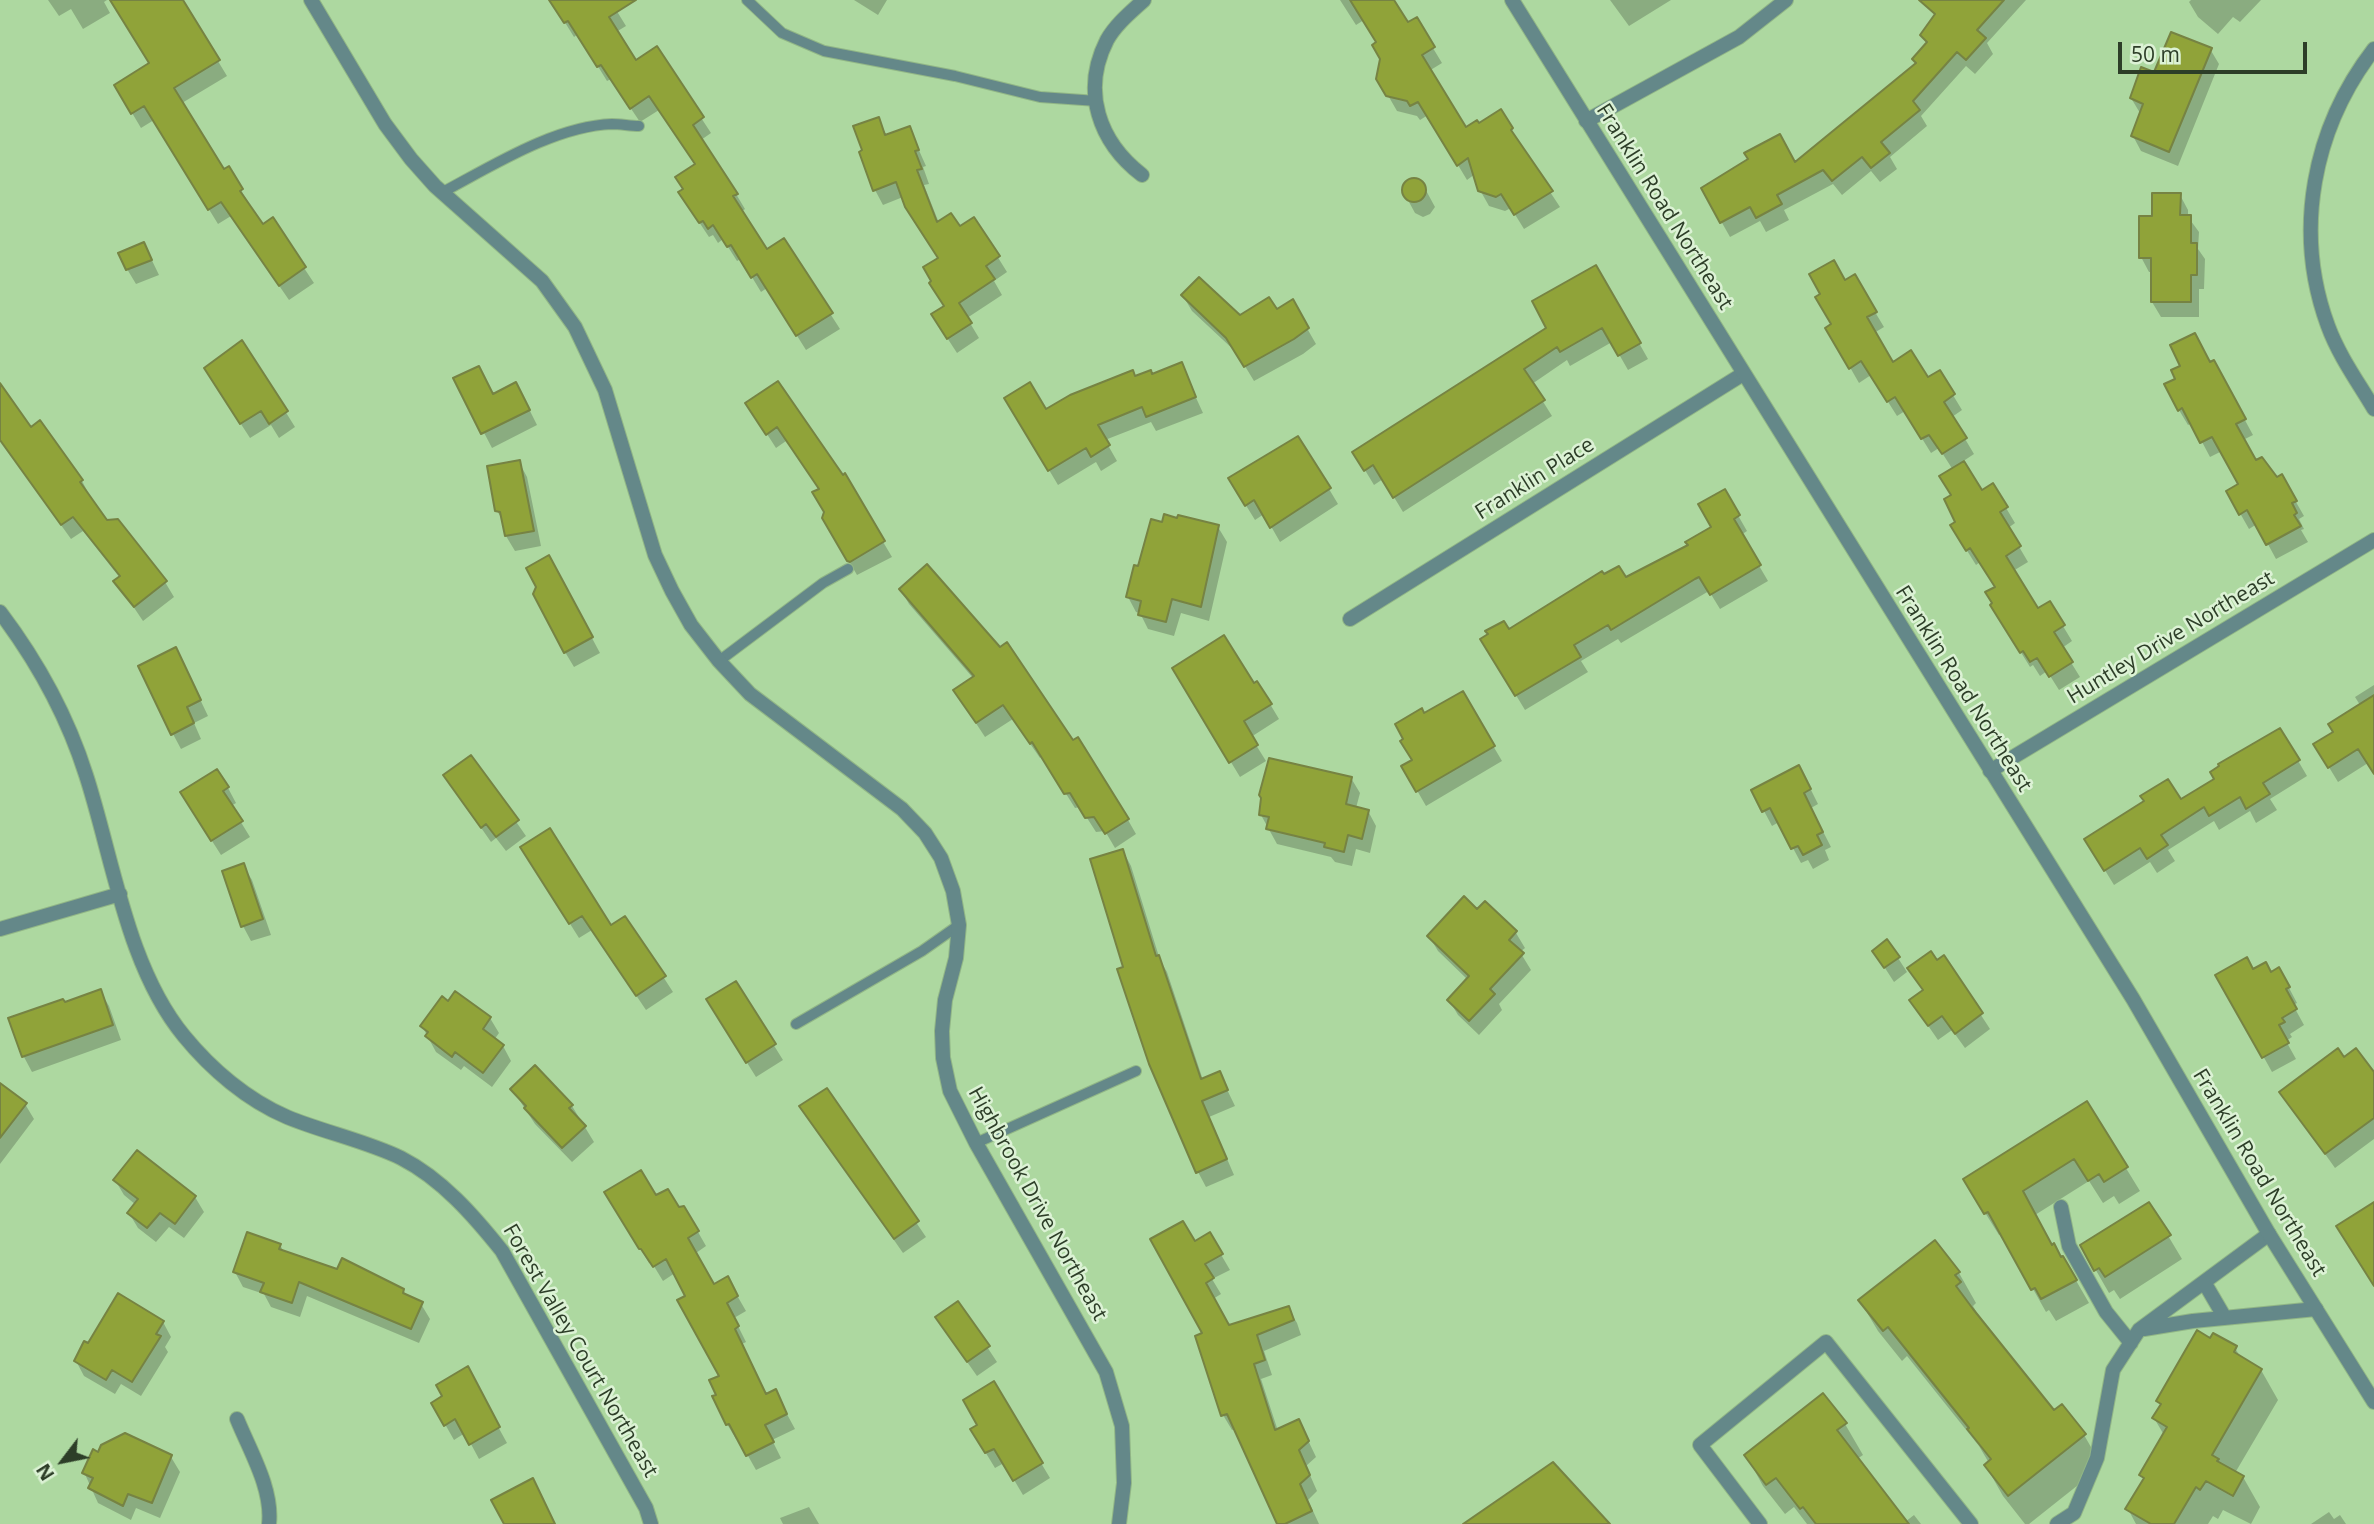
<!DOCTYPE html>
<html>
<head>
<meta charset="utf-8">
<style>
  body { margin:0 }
  #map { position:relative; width:2374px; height:1524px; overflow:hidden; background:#add8a0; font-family:"Open Sans",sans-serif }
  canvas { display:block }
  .north { position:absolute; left:28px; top:1426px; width:70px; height:70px; -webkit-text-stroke:5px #dcf2d5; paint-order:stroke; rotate:238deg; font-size:19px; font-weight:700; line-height:28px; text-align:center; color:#2d3e28 }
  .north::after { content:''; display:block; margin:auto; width:24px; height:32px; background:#2d3e28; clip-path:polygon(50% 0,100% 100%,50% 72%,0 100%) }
  .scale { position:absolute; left:2118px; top:42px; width:189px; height:32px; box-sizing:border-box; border:4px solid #2d3e28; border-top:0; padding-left:9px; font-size:21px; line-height:24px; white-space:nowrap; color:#2d3e28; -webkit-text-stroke:5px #dcf2d5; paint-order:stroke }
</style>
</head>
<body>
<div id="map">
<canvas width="2374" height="1524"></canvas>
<div class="north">N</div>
<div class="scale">50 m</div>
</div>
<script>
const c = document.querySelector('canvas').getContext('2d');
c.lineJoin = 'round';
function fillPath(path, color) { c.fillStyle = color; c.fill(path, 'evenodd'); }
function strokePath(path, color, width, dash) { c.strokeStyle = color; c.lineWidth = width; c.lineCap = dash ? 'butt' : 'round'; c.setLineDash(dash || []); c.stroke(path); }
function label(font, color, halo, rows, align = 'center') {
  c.font = font + ' "Open Sans",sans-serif'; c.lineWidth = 5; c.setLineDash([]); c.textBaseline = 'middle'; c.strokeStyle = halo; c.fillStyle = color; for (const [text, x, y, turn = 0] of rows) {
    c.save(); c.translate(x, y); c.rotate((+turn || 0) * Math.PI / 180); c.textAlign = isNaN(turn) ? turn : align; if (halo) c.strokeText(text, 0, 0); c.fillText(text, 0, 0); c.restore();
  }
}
fillPath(new Path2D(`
  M48,0H107L104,2L110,13L83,29L71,9L59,16Z
  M163,0H181L227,76L182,103L223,172L228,169L250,205L248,206L262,226L272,220L314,283L289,300L231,216L218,224L154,120L141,128L116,86L151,64Z
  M551,0H610L626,26L616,32L635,63L656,49L711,133L701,140L736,194L745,209L741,212L766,251L783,240L840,329L806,350L767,288L761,292L741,259L737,261L723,239L718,243L713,235L709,237L689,207L684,190L696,165L659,110L640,122L611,79L607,81L578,34L574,37Z
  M854,0H887L878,15Z
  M1340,0H1392L1408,25L1416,20L1442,63L1429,71L1465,129L1478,125L1501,111L1519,145L1560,207L1524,229L1511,208L1505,211L1489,206L1480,190L1475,174L1467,180L1428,115L1420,120L1417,116L1397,111L1378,78L1382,59L1378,43L1364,20L1356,25Z
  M1610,0H1671L1629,26Z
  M1941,0H2026L1987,43L1993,54L1975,74L1966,66L1921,116L1927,126L1890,157L1897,169L1880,182L1871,171L1842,195L1833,184L1784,210L1789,220L1766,232L1760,221L1730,237L1703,189L1795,164L1917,64L1914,59L1927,45L1922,35L1936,16L1932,10Z
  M2191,0H2261L2240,22L2233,17L2218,34L2198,17L2189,2Z
  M2210,49L2219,64L2178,166L2141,151L2133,136L2140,113L2131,98L2155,75Z
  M878,119L887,136L909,128L926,166L923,167L929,184L924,185L939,223L959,229L974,219L1007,272L994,281L1002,295L967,318L979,338L957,353L942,330L945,307L939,259L903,197L883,205L875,190Z
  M1413,179L1422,183L1435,207L1430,214L1423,217L1415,213L1403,191L1406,182Z
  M2180,195L2188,210V217L2199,232L2198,249L2205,259L2204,289H2199V317H2161L2152,302V272H2149L2141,257L2154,218Z
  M144,244L159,275L136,284L127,269Z
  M1596,267L1648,359L1628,370L1612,342L1570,366L1567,360L1532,384L1552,416L1403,512L1383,479L1374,485L1354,452L1549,328Z
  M1854,277L1884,327L1874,333L1892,364L1928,379L1939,372L1962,410L1952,417L1974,454L1962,462L1981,493L1993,486L2015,523L2008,528L2028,562L2013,571L2038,611L2049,603L2072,641L2062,648L2080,677L2059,690L2047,671L2040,676L2033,665L2030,667L2001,620L1996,587L1980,562L1976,565L1961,541L1952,496L1953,470L1939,448L1931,453L1905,411L1897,416L1871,375L1859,383L1828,329L1834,325L1845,283Z
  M1183,296L1240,317L1276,311L1292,302L1316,344L1303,354L1254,381L1237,353L1192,311Z
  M242,342L295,427L279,438L271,425L250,438L215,384Z
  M2211,364L2222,378L2253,435L2243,440L2255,462L2276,479L2281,476L2304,516L2299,519L2304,529L2301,530L2308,542L2276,559L2257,524L2249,529L2228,492L2241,484L2222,451L2210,457L2192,423L2188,425L2179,410Z
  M1181,365L1203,413L1156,431L1151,422L1105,440L1117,461L1101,471L1096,462L1058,485L1006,398L1046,411L1136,378L1152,376Z
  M456,379L493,395L524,399L537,425L492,448Z
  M0,386L31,429L40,423L82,481L90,496L88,497L106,522L117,521L165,582L174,597L143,621L116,581L120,578L83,531L71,539L0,440Z
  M747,403L842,477L844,476L892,557L857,575L824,518L826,512L820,490L786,441L776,448Z
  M519,462L527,477L541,546L515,551L506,536L504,522L497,511Z
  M1329,489L1338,504L1280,542L1264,514L1255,520L1239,494Z
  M1724,491L1747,531L1741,535L1768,581L1720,609L1709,591L1621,643L1618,639L1581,661L1588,672L1525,710L1491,654L1508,631L1604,577L1625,580L1690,546L1714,527Z
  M1218,527L1227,542L1209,621L1181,613L1174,636L1148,629L1140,613L1136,612L1128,597Z
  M557,573L600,653L574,667L565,652Z
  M901,590L1128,820L1136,834L1115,848L1105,831L1096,832L1080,807L1075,808L1042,756L1040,758L1013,719L985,737L964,705L973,678L909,604Z
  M176,649L208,716L194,723L201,739L181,749L173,734Z
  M1174,668L1254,685L1270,704L1279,719L1251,737L1266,761L1240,777Z
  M2374,685V773L2368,763L2338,782L2324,759L2335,733L2360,705L2355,697Z
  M1462,693L1502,761L1426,806L1403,766L1414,760L1424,716Z
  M2280,730L2307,776L2270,799L2277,810L2256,823L2250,811L2219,830L2214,821L2168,850L2175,861L2157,873L2150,862L2114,885L2095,854L2216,780Z
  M471,757L526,836L506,851L496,838L491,842L445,776Z
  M1351,778L1360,793L1356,808L1368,811L1376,826L1370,853L1356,849L1352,866L1335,862L1331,857L1277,844L1261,815Z
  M1807,782L1818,804L1811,808L1831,847L1825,850L1829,860L1813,869L1808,860L1801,863L1779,822L1772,826L1764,811Z
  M228,788L236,803L231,806L250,837L221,855L191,808Z
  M1123,851L1131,866L1160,960L1167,972L1203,1080L1219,1073L1235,1106L1209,1117L1234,1175L1206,1187L1198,1172L1125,969Z
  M531,862L611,927L625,918L673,992L646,1010L592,930L579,938Z
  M243,865L252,880L271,935L251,941L243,926Z
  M1485,903L1516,933L1525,948L1520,952L1531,970L1499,1004L1502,1010L1479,1035L1458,1015L1449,1000L1468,980L1438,951L1429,936L1477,911Z
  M1874,951L1898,958L1907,972L1894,982Z
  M1910,969L1968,995L1990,1029L1965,1048L1952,1030L1938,1040L1911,1001L1924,991Z
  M2279,969L2297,1003L2293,1005L2304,1025L2290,1034L2292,1037L2286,1041L2296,1059L2272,1072L2218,975L2253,972L2271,974Z
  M735,983L783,1060L756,1077L717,1015Z
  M100,991L109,1006L121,1040L32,1072L24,1057L10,1019Z
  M490,1018L499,1033L494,1040L503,1046L511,1061L492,1087L464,1066L461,1070L436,1052L422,1026Z
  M2344,1060L2374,1075V1139L2335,1168L2281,1092Z
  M0,1085L25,1104L34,1119L0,1164Z
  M512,1089L572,1106L594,1142L572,1162L535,1124Z
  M826,1090L926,1237L903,1253L801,1107Z
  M2086,1103L2140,1191L2119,1204L2114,1196L2103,1203L2089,1181L2035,1215L2052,1247L2061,1260L2063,1258L2089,1303L2056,1321L2049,1310L2046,1312L2002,1234L1999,1235L1979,1203Z
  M115,1180L195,1197L204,1212L184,1238L169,1227L156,1242L138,1228L129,1213L136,1205L124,1195Z
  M607,1193L656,1197L678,1209L698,1232L706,1246L696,1253L713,1286L727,1278L746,1311L734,1318L746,1342L742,1344L767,1396L775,1392L795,1429L772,1440L781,1458L756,1470L738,1438L736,1439L727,1424L721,1377L675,1273L663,1281L652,1263H649Z
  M2149,1204L2182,1259L2120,1299L2114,1290L2109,1293L2082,1246Z
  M1209,1234L1230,1270L1212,1279L1221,1294L1213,1299L1229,1327L1288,1308L1297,1323L1301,1335L1264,1351L1272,1375L1261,1379L1278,1431L1306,1436L1316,1457L1306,1466L1317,1491L1308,1500L1319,1524H1279L1235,1429L1232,1430L1223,1415L1205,1334L1194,1243Z
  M280,1245L284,1252L403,1290L407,1297L421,1304L430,1319L419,1343L307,1296L300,1317L271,1307L264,1294L243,1287L235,1272Z
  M1959,1273L1976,1303L1973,1306L1977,1313L1976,1315L2053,1413L2062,1406L2084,1435L2102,1466L2029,1524H2025L2003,1496L1986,1466L1989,1463L1979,1446L1907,1356L1902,1361L1878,1331L1860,1301Z
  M958,1303L997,1362L977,1376L946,1332Z
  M163,1322L171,1337L165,1347L168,1352L141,1396L121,1384L115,1394L84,1376L76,1361L89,1345Z
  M2211,1340L2235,1348L2241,1358L2261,1370L2278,1400L2235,1473L2243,1477L2260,1507L2251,1524L2223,1510L2218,1519L2213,1516L2208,1524H2136L2128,1509L2144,1480L2141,1475L2164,1435L2154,1418L2161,1407L2158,1401Z
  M467,1369L498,1422L496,1423L507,1443L479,1459L465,1433L454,1440L433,1403L444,1396Z
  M993,1383L1050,1478L1023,1495L1004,1463L995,1468L981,1445L980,1426Z
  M1823,1396L1845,1424L1863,1455L1857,1459L1905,1522L1914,1515L1921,1524H1807L1794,1507L1785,1514L1763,1486L1746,1455Z
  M99,1454L171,1457L180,1472L160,1518L136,1508L131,1520L98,1503L84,1472Z
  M809,1507L819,1524H783L780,1518Z
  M2329,1512L2334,1519L2340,1515L2346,1524H2311Z`), '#0003');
const building = new Path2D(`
  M110,0H183L220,60L174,88L224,169L229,166L243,189L240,191L263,224L273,217L306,267L279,286L221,202L208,210L144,106L131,114L114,85L149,63Z
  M549,0H636L609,17L636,60L657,46L704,117L693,125L738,194L733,196L767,249L784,238L833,313L796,336L757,274L751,278L731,245L727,247L713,225L708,229L703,221L699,223L678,192L683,189L675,177L695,164L649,96L630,109L601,65L597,67L568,21L564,23Z
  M1350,0H1394L1408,22L1417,17L1435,47L1422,55L1466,127L1477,120L1479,123L1501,109L1513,128L1511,130L1553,191L1514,215L1501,194L1496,197L1478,191L1468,158L1457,166L1418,102L1410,106L1407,101L1386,96L1376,79L1380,59L1372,45L1376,42Z
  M1919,0H2004L1977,30L1986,38L1966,60L1957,52L1913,101L1920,110L1881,142L1890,153L1871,168L1862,157L1832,181L1823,170L1777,195L1782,204L1756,218L1750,207L1720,223L1701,188L1748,159L1744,153L1780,134L1795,162L1916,63L1912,59L1927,42L1920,35L1935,14Z
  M2171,32L2212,48L2169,152L2131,136L2143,104L2130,98L2141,67L2154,72Z
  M879,117L885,135L910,126L919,150L915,151L922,169L917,170L937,222L951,213L960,226L974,217L1000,256L986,266L995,279L959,303L972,323L947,339L931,314L944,306L929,283L931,281L923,267L938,258L905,207L896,182L873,191L859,152L862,150L853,126Z
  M1402 190a12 12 0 1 1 24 0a12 12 0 1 1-24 0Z
  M2152,193H2181L2180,215H2191V243H2197V275H2191V302H2151V258H2139V216H2152Z
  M144,242L152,260L126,270L118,253Z
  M1834,260L1845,280L1855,274L1877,312L1867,317L1893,362L1911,350L1928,377L1940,370L1955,394L1944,402L1967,438L1942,454L1929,435L1921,439L1895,397L1887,402L1861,361L1849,369L1825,328L1831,324L1815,297L1820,294L1809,274Z
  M1596,265L1641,343L1618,356L1602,328L1560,352L1557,347L1524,369L1545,400L1393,498L1373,465L1364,471L1352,452L1546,328L1532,301Z
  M1199,277L1240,315L1269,297L1277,309L1293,299L1309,328L1294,339L1244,367L1226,338L1181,295Z
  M2195,333L2210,362L2214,360L2246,419L2236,424L2256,460L2262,457L2277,477L2282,474L2297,501L2292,503L2297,513L2294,515L2301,526L2266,545L2247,510L2239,515L2226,491L2238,484L2212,437L2200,443L2182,408L2178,411L2164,384L2175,379L2171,370L2180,366L2170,345Z
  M242,340L288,411L269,424L261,411L240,424L204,368Z
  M1182,362L1196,397L1146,417L1142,407L1098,425L1110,445L1091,457L1086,448L1048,471L1004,398L1030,382L1046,409L1070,395L1133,370L1135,376L1151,370L1152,374Z
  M479,366L493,394L516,382L530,410L481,434L453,378Z
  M778,381L843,475L845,473L885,541L850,562L847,561L822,518L824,512L812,492L819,489L777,427L766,435L745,403Z
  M0,383L31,427L40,420L83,480L80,482L107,520L118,519L167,581L134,607L113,581L120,576L73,517L61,525L0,440Z
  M1298,436L1331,488L1270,528L1254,500L1245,506L1228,478Z
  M520,460L534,531L505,536L500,512L495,511L487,466Z
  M1964,461L1982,490L1993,483L2008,507L2000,512L2021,546L2006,556L2038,608L2050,601L2065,625L2054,632L2073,662L2049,677L2037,658L2030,662L2023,651L2020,653L1990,605L1992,603L1985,592L1995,587L1970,548L1966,551L1950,525L1955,522L1944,499L1951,495L1939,476Z
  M1725,489L1740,515L1734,519L1761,565L1710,595L1699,577L1695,579L1611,630L1608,625L1574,645L1581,657L1515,696L1480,639L1488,634L1485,631L1504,621L1509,629L1602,571L1604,574L1619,566L1626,577L1688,545L1685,542L1711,527L1698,504Z
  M1164,514L1177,518L1178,515L1219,525L1201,607L1172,599L1166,622L1138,615L1141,601L1126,597L1134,565L1138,566L1151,519L1162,522Z
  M549,555L593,637L564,653L533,594L536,587L526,568Z
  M927,564L1000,647L1007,642L1073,740L1078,737L1129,819L1105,834L1094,817L1085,818L1070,793L1064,794L1032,742L1030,744L1003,705L976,723L953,690L974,676L899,589Z
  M1224,635L1254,683L1257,681L1272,704L1244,721L1258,745L1229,763L1172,668Z
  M176,647L201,700L187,707L194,723L171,735L138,666Z
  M1463,691L1495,746L1416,792L1401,766L1412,760L1400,741L1403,739L1395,724L1422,708L1424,713Z
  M2374,695V774L2358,749L2328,768L2313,744L2333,732L2328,724Z
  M2280,728L2300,760L2263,783L2270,794L2246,809L2240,797L2209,816L2204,807L2161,835L2168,845L2147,859L2140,848L2104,871L2084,839L2144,801L2140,796L2168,779L2181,799L2214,779L2210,772L2219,766L2218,764Z
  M471,755L519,820L496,837L486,824L481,828L443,775Z
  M1269,758L1352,777L1346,804L1369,810L1362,839L1348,835L1344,852L1324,847L1325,843L1266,829L1269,817L1259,815L1261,798L1259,795Z
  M1799,765L1811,789L1804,793L1823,832L1817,835L1822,845L1803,855L1798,846L1791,849L1770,808L1762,812L1751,790Z
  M217,769L229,787L223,791L243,821L211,841L180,792Z
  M550,828L611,925L625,916L666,976L636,996L582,916L569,924L520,847Z
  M1123,849L1156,956L1159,955L1201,1079L1220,1071L1228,1090L1202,1101L1227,1159L1196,1173L1149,1064L1117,969L1123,967L1090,859Z
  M244,863L263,919L241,927L222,871Z
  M1464,896L1477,909L1485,901L1517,931L1509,940L1524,953L1490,989L1495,994L1469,1021L1447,1000L1469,976L1427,936Z
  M1887,939L1900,957L1884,968L1872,951Z
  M1931,951L1937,960L1944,955L1983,1013L1955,1034L1942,1016L1928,1026L1909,1000L1923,990L1907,968Z
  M2247,957L2253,969L2266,962L2271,972L2279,967L2290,987L2286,989L2297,1009L2282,1018L2285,1022L2279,1025L2289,1043L2262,1058L2215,975Z
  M736,981L776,1044L746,1063L706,999Z
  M101,989L113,1025L22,1057L8,1018L63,999L65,1002Z
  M455,991L491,1017L483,1029L504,1045L483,1073L455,1052L452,1057L425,1036L428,1032L420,1026L442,996L448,1001Z
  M2338,1048L2344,1057L2356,1048L2374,1072V1118L2325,1154L2279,1092Z
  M535,1065L573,1105L569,1108L586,1126L562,1148L524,1108L526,1106L510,1089Z
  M0,1083L27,1103L0,1138Z
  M827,1088L919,1221L894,1239L799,1106Z
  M2087,1101L2128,1167L2104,1182L2099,1174L2088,1181L2074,1159L2023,1191L2052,1245L2054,1243L2061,1257L2063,1256L2077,1280L2041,1299L2035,1288L2031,1290L1988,1212L1984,1214L1963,1179Z
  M137,1150L196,1196L175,1224L160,1213L147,1228L127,1213L138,1199L113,1180Z
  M641,1170L656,1195L668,1189L679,1207L684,1206L699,1231L688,1238L714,1284L728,1276L738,1296L727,1303L739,1326L735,1329L766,1394L776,1389L787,1414L765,1425L774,1442L746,1456L729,1424L726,1425L712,1396L716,1395L709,1380L719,1376L677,1300L685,1296L666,1259L653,1267L641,1249H639L604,1192Z
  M2149,1202L2171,1235L2105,1277L2099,1268L2094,1271L2080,1245Z
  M2374,1202V1286L2336,1226Z
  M1183,1221L1195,1241L1210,1232L1223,1254L1205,1264L1214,1278L1206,1283L1229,1325L1289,1306L1294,1320L1257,1335L1265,1360L1254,1364L1275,1430L1299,1419L1309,1441L1299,1450L1310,1475L1300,1484L1312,1511L1285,1524H1277L1227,1414L1221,1416L1195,1336L1202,1333L1150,1239Z
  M247,1232L281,1244L279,1249L337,1269L342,1258L404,1289L403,1293L423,1302L411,1329L299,1282L292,1303L260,1292L264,1283L233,1272Z
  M1935,1240L1960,1272L1955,1275L1961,1282L1956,1286L1973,1309L2054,1410L2062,1404L2086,1434L2008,1496L1984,1465L1991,1459L1967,1429L1969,1428L1888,1327L1883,1331L1858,1300Z
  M118,1293L164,1321L156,1334L161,1336L132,1382L112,1370L106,1380L74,1361L84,1341L88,1343Z
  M958,1301L990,1346L967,1362L935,1317Z
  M2197,1330L2210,1338L2213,1333L2237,1346L2234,1352L2262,1369L2212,1455L2219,1459L2217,1461L2244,1476L2233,1496L2206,1481L2200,1490L2196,1487L2174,1524H2151L2125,1509L2144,1478L2139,1475L2167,1427L2152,1418L2161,1404L2156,1401Z
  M468,1366L500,1427L469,1445L455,1419L444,1426L431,1403L442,1396L436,1385Z
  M994,1381L1043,1463L1013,1481L994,1449L985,1453L970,1429L977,1425L963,1400Z
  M1823,1393L1847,1423L1837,1430L1909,1524H1816L1803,1507L1800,1509L1776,1478L1766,1485L1744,1455Z
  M125,1433L172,1455L152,1503L128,1494L123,1506L88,1488L93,1478L82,1473L93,1449L98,1452L101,1445Z
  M1553,1462L1610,1524H1463Z
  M533,1478L555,1524H504L491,1500Z`);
fillPath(building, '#90a339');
strokePath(building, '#768343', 2);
const service = new Path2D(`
  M747,0L782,33L824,51L955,76L1040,97L1097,101
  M443,192C492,166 555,126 612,124C621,124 630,126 639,126
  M719,661L823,583L848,569
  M796,1024L922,951L959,925
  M976,1143L1136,1071`);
const minor = new Path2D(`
  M311,0L385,124L411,159L435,186L542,281L575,327L605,390L655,555L672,591L691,625L719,661L750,694L902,809L925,833L941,858L953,891L959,925L956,958L945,1000L942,1031L943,1058L950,1091L976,1143L1106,1372L1122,1426L1124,1483L1119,1524
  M2374,49C2313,128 2293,231 2328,326C2339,356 2358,382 2374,409
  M1586,121L1739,37L1786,0
  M1142,175C1099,142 1081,91 1107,40C1116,24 1131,12 1144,0
  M0,612C37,661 67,715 86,775C113,858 127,967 184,1036C211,1069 247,1100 287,1117C323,1132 366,1141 401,1158C442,1179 474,1216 502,1251L646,1508L651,1524
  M1350,619L1743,374
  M1990,771L2374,540
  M0,929L120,894
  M2061,1207L2069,1246L2106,1312L2131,1343
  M2204,1282L2225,1318
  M2144,1329L2193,1321L2316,1309
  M237,1419C250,1451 273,1489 269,1524
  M1760,1524L1700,1445L1826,1342L1971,1524
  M2057,1524L2074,1513L2097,1458L2113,1370L2139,1330L2269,1234`);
const tertiary = new Path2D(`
  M1512,0L2133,999L2269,1234L2374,1402`);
strokePath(service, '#91b686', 12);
strokePath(minor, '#91b686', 16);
strokePath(tertiary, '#91b686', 16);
strokePath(service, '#648889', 10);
strokePath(minor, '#648889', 14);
strokePath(tertiary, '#648889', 14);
label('21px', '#2d3e28', '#dcf2d5', [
  ["Franklin Road Northeast",1664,207,58],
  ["Franklin Place",1535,479,-32],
  ["Huntley Drive Northeast",2171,638,-31],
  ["Franklin Road Northeast",1963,689,58],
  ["Franklin Road Northeast",2259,1173,59],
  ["Highbrook Drive Northeast",1037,1204,61],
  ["Forest Valley Court Northeast",580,1351,60]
]);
</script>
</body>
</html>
